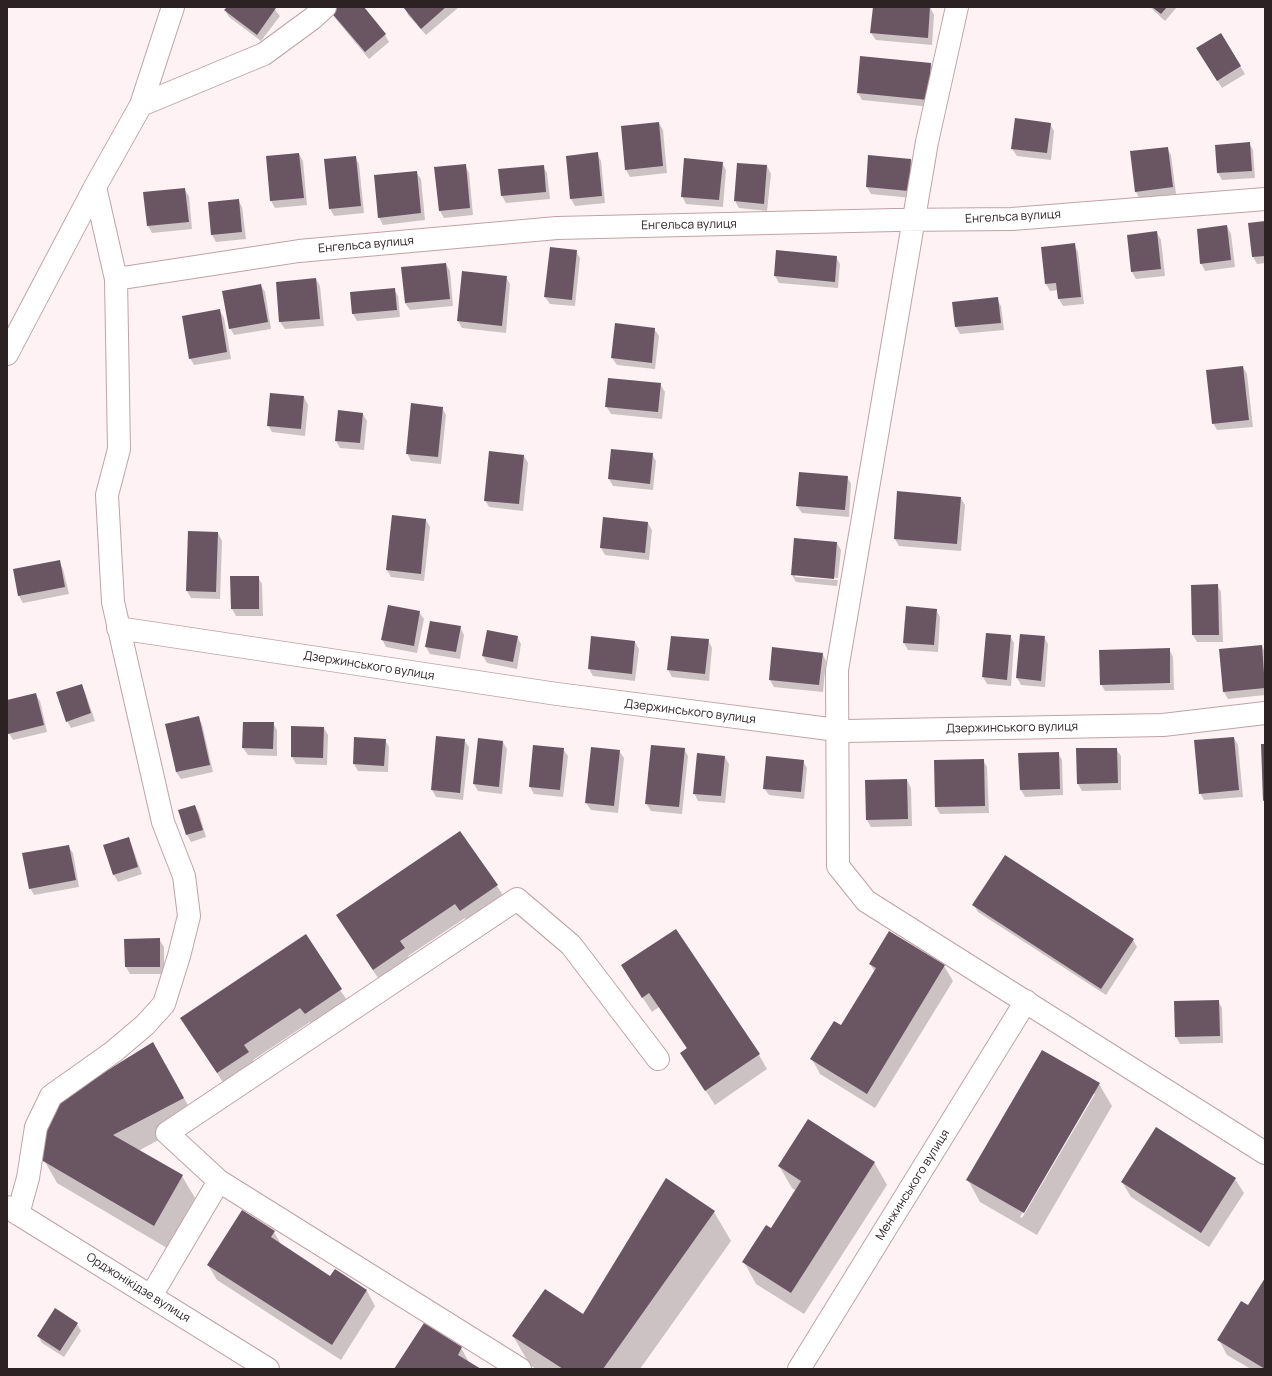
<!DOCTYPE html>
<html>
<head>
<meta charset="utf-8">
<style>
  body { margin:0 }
  #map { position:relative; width:1272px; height:1376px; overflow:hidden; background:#fff2f4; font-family:Manrope,sans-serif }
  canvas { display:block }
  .frame { position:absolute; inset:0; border:8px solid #2c2123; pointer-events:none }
</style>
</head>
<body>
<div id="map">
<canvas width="1272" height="1376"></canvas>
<div class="frame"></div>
</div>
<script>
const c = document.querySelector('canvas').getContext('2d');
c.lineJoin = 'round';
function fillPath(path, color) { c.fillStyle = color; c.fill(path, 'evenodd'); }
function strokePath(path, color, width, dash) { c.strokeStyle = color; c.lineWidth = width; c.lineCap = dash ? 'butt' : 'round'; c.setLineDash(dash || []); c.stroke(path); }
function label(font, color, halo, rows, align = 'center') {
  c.font = font + ' Manrope,sans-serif'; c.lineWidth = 4; c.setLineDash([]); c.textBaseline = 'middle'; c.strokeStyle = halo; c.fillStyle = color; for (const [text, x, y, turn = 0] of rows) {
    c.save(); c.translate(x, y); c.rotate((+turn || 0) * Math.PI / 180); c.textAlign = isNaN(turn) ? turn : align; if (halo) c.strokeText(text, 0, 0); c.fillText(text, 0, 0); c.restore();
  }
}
fillPath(new Path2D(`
  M228,7H273L280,16L261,41L229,17L225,10Z
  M336,7H362L385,35L389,42L369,59L335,18L331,11Z
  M405,7H459L426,35L408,15Z
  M874,7H930L934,15L932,45L876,40L871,33Z
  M1150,7H1177L1165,21Z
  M1220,34L1245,74L1222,88L1202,56Z
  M931,64L935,71L932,107L862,100L858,93Z
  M659,123L663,130L667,173L630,177L626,170L622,127Z
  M1050,124L1054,131L1051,160L1017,156L1012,149Z
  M1249,143L1253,150L1255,178L1222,180L1218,173Z
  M1167,148L1171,155L1176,194L1140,199L1136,192L1131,152Z
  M597,153L601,161L605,203L575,206L571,199Z
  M299,154L303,161L307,205L275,208L271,201Z
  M355,157L359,164L364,213L334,216L330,209L326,160Z
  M911,159L915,167L912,198L871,194L867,187Z
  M722,163L726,170L723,207L686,204L682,196Z
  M738,164L767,166L771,174L767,211L739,208L735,201Z
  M465,165L469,173L473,215L444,218L440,211Z
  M543,166L547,173L550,199L506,203L502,196Z
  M416,172L421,179L425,220L383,225L379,217Z
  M184,189L189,196L192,229L152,233L148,226Z
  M238,200L242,207L246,239L216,242L212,235Z
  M1265,222V263L1257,264L1253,257Z
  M1227,226L1231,234L1235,267L1205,271L1201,263Z
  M1157,233L1161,240L1165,276L1136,279L1132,272Z
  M1074,244L1078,252L1084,304L1063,306L1059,299L1058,290L1050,291L1046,284Z
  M576,251L580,258L575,306L550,304L545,297Z
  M836,257L840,264L838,288L779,283L775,276Z
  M446,264L450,271L453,306L410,310L405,303Z
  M506,277L510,284L506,333L462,328L458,321Z
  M316,279L320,286L324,326L285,329L280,322L277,283Z
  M261,285L265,292L271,329L234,335L230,328Z
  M394,289L398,296L400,317L357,321L353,314L351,293Z
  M997,299L1001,306L1004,330L960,334L956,327L953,303Z
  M220,311L224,318L231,359L194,365L190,358Z
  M616,325L654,329L659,336L655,369L617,365L612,358Z
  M1243,367L1247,374L1253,427L1217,430L1213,423Z
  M660,384L665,392L662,419L611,414L606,406Z
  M304,397L308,405L305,436L272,432L268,425Z
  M442,408L446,415L441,464L411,461L407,453Z
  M363,414L367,421L364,450L340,448L336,441Z
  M652,454L656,461L653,490L613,486L609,479Z
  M524,456L528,463L523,511L489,507L485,500Z
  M847,477L851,484L849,517L802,513L797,506Z
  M960,497L965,505L961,551L899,546L895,539Z
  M393,516L426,520L430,527L424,581L391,577L387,570Z
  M648,523L652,530L649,560L605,555L601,548Z
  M218,533L222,541L220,599L191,598L187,591Z
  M795,540L837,543L841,550L838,578L795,575V577L838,580L837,586L796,582L792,575Z
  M59,562L63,569L69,594L23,603L19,596L14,570Z
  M231,577H258L262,584L263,616H236L232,609Z
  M1217,585L1221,592L1223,642H1197L1193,635L1192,586Z
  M936,610L940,617L938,652L908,650L904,643Z
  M419,612L424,619L417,653L386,647L382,639Z
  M460,627L464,635L460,659L430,654L426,647Z
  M488,631L517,637L521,644L517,669L487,663L483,656Z
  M987,634L1010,636L1014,643L1011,686L987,684L983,677Z
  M1021,635L1044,637L1048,644L1045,687L1021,685L1017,678Z
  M708,640L712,648L709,681L672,677L668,670Z
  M635,642L639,649L635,681L593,676L589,669Z
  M1262,646L1265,652V695L1228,699L1224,692Z
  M1169,649L1173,657L1174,690L1105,691L1101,684Z
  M822,653L826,661L823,692L774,687L770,680Z
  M81,685L85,692L95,721L71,728L67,721Z
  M35,694L40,701L47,732L13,740L9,733L7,726V701Z
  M198,717L202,724L213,772L181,779L176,772L166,724Z
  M273,723L277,730V756L248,755L243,748Z
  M324,728L328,735L327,765L296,764L292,757Z
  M1234,738L1238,745L1243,797L1204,800L1200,793Z
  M479,739L503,742L507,749L502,794L478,791L474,784Z
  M385,740L389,747L388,772L358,771L354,764Z
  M464,740L469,747L463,800L436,797L432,790Z
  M563,749L568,756L563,797L534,794L530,787Z
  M684,749L688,756L682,814L651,811L646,803Z
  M1077,749H1116L1121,756V790L1082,791L1078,784Z
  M619,751L624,758L618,813L591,810L586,803Z
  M1058,753L1062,760L1063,795L1025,797L1021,790Z
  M725,757L729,764L725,803L698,801L694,793Z
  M983,760L987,767L989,813L940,814L936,807L935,761Z
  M803,761L807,768L804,799L769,795L764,788Z
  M907,780L911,788L912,826L871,827L867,820Z
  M195,806L199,813L206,837L191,842L187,835L180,811Z
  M128,839L132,846L142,874L118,882L114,875L104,846Z
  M68,846L73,853L79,887L34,895L30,888Z
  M497,886L506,900L470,925L465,918L408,956L413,964L382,984L346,930L337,916Z
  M974,905L1133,940L1137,947L1106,995L978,912Z
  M889,932L944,966L953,981L875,1108L820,1074L812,1059L842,1026L875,972L870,964Z
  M305,936L350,1005L314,1029L310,1022L253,1060L257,1067L226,1087L182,1018Z
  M159,939L164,947V974H130L126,967Z
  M622,966L759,1055L767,1069L715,1105L681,1053L687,1049L659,1007L652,1012Z
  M1218,1001L1222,1008L1223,1043L1180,1044L1176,1037Z
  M166,1065L196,1120L138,1151L182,1176L195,1198L167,1248L57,1183L44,1160Z
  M1099,1084L1112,1106L1037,1235L980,1202L968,1180ZM1092,1094H1095L1022,1218L1020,1217Z
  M874,1162L887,1185L804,1314L756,1284L744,1262L771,1230L796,1191L792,1188L779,1166Z
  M1235,1179L1244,1193L1209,1247L1131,1197L1122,1182Z
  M714,1212L731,1241L640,1369H536L530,1365L513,1336L583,1315Z
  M274,1232L282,1246L330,1277L335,1270L367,1291L375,1306L341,1360L217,1280L208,1265Z
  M1265,1280V1369H1251L1227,1355L1219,1340L1249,1307Z
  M77,1324L81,1331L64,1357L42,1343L38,1336Z
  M461,1348L470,1364L479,1369H396Z`), '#0003');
fillPath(new Path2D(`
  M227,7H275L276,8L257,35L224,10Z
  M335,7H364L386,34L365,52L330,11Z
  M403,7H446L421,29Z
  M873,7H930L928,38L870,33Z
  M1152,7H1167L1161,14Z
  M1221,33L1241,66L1217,81L1196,48Z
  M860,56L931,63L928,100L857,93Z
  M1015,118L1051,123L1047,153L1011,149Z
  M659,122L663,166L625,170L621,126Z
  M1250,142L1252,171L1217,173L1215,145Z
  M1168,147L1173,187L1135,192L1130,151Z
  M598,152L602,196L570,199L566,156Z
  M299,153L304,198L270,201L266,156Z
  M868,155L911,159L909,191L866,187Z
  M356,156L361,206L329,209L324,159Z
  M684,158L723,162L719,200L681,197Z
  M737,163L767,165L764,204L734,201Z
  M466,164L470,208L439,211L434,167Z
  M544,165L546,192L501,196L498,169Z
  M417,171L421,213L378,218L374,175Z
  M185,188L189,222L147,226L143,192Z
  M239,199L242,232L211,235L208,202Z
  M1265,221V256L1252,257L1248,223Z
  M1227,225L1231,260L1200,264L1197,229Z
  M1157,231L1161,269L1131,272L1127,235Z
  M1075,243L1081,297L1058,299L1056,283L1045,284L1041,247Z
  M550,247L577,250L572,300L544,297Z
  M776,250L837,256L835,282L774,276Z
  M446,263L450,299L405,303L401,267Z
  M462,271L507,276L502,326L457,321Z
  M316,278L320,319L279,322L276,282Z
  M261,284L268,322L229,329L222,291Z
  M395,288L397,310L352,314L350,292Z
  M998,297L1001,323L955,327L952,302Z
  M220,309L227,352L189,359L182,316Z
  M615,323L655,328L652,363L611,358Z
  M1243,366L1249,420L1212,424L1206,370Z
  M608,378L661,383L658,412L605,407Z
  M270,393L304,396L301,429L267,426Z
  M411,403L443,407L438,457L406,454Z
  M338,410L363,413L360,443L335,441Z
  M611,449L653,453L650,484L608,479Z
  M489,451L524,455L519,504L484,501Z
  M799,472L848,476L845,510L796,506Z
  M897,491L961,497L957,544L894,539Z
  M392,515L426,519L421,574L386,570Z
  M603,517L648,522L645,553L600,548Z
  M188,531L218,532L216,592L186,591Z
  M794,538L837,542L834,579L791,575Z
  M60,560L65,587L18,596L13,569Z
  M230,576H259V609H231Z
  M1218,584L1219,635H1192L1191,585Z
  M388,605L420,611L414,646L381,640Z
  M906,606L937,609L934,645L903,643Z
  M430,621L461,626L456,652L425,647Z
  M487,630L518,636L513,662L482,656Z
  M986,633L1011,635L1007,680L982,677Z
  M1020,634L1045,636L1041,681L1016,678Z
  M591,636L635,641L632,674L588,669Z
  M671,636L709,639L705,674L667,670Z
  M1262,645L1265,688L1223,692L1219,649Z
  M772,647L823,653L819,685L769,680Z
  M1170,648V683L1100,685L1099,650Z
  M82,684L91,713L66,722L56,692Z
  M36,693L44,725L8,734L7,700Z
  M199,716L210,765L176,772L165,724Z
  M243,722H274L273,749L242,748Z
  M291,726L324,727L323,758L291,757Z
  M436,736L465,739L460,793L431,790Z
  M354,737L386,739L384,766L353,764Z
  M1234,737L1239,790L1199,794L1194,740Z
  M478,738L503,741L499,787L473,784Z
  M1261,744H1265V800L1263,801Z
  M533,745L564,748L560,790L529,787Z
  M651,745L685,748L679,807L645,804Z
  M591,747L620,750L614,806L585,803Z
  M1076,748H1117L1118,783L1077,784Z
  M1059,752L1060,789L1020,790L1018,753Z
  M697,753L725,756L721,796L693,794Z
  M766,756L804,760L801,792L763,789Z
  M984,759L985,806L935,807L934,760Z
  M907,779L908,819L866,820L865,780Z
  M195,805L203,830L186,835L178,810Z
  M460,831L498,885L460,911L455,904L400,941L405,948L373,970L336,915Z
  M129,837L138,867L113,875L103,845Z
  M69,845L76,880L29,889L22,853Z
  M1005,855L1134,939L1101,989L972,905Z
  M676,929L760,1054L705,1091L680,1053L687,1048L649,993L642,998L621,965Z
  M889,931L945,965L867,1094L810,1059L834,1021L841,1025L876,968L869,964Z
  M306,934L342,989L305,1014L300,1008L244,1045L249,1052L217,1073L180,1018Z
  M160,938V967H125L124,939Z
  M1219,1000L1220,1036L1175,1037L1174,1001Z
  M153,1042L184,1098L113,1135L183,1175L154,1226L43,1161L42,1132L55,1103Z
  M1042,1050L1100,1083L1024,1213L966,1180Z
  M808,1119L875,1162L791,1293L742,1262L766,1225L771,1228L801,1181L778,1166Z
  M1156,1127L1236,1178L1201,1233L1121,1182Z
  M666,1178L715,1211L603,1369H563L512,1336L545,1289L583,1314Z
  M242,1210L275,1231L271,1237L330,1276L335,1269L367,1290L332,1345L207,1265Z
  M1265,1278V1369L1217,1340L1241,1301L1248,1305Z
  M55,1308L78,1323L60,1351L37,1336Z
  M424,1323L462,1347L458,1355L481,1369H394Z`), '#6a5563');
const minor = new Path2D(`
  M957,7L927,142L837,670L838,866L866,901L1265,1153
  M141,105L264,54L313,18L325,7
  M116,279L299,251L557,228L895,220L1012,219L1265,199
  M7,354L95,187L141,105L173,7
  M118,628L557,694L845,731L1163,725L1265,713
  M7,1207L268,1369
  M18,1214L28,1178L36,1127L51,1096L113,1052L145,1025L164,1004L179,956L189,916L184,876L163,822L113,602L107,495L119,449L116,279L95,187
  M151,1296L219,1181
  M520,1369L219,1181L167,1133L517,899L571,945L658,1059
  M799,1369L1026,1001`);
strokePath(minor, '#bfa3a8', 24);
strokePath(minor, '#fff', 22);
label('12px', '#2c2123', '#fff', [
  ["Енгельса вулиця",1013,217,-3],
  ["Енгельса вулиця",689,225,-1],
  ["Енгельса вулиця",366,245,-5],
  ["Дзержинського вулиця",369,666,9],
  ["Дзержинського вулиця",690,712,7],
  ["Дзержинського вулиця",1012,728,-1],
  ["Менжинського вулиця",913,1185,-58],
  ["Орджонікідзе вулиця",138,1288,32]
]);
</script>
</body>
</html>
